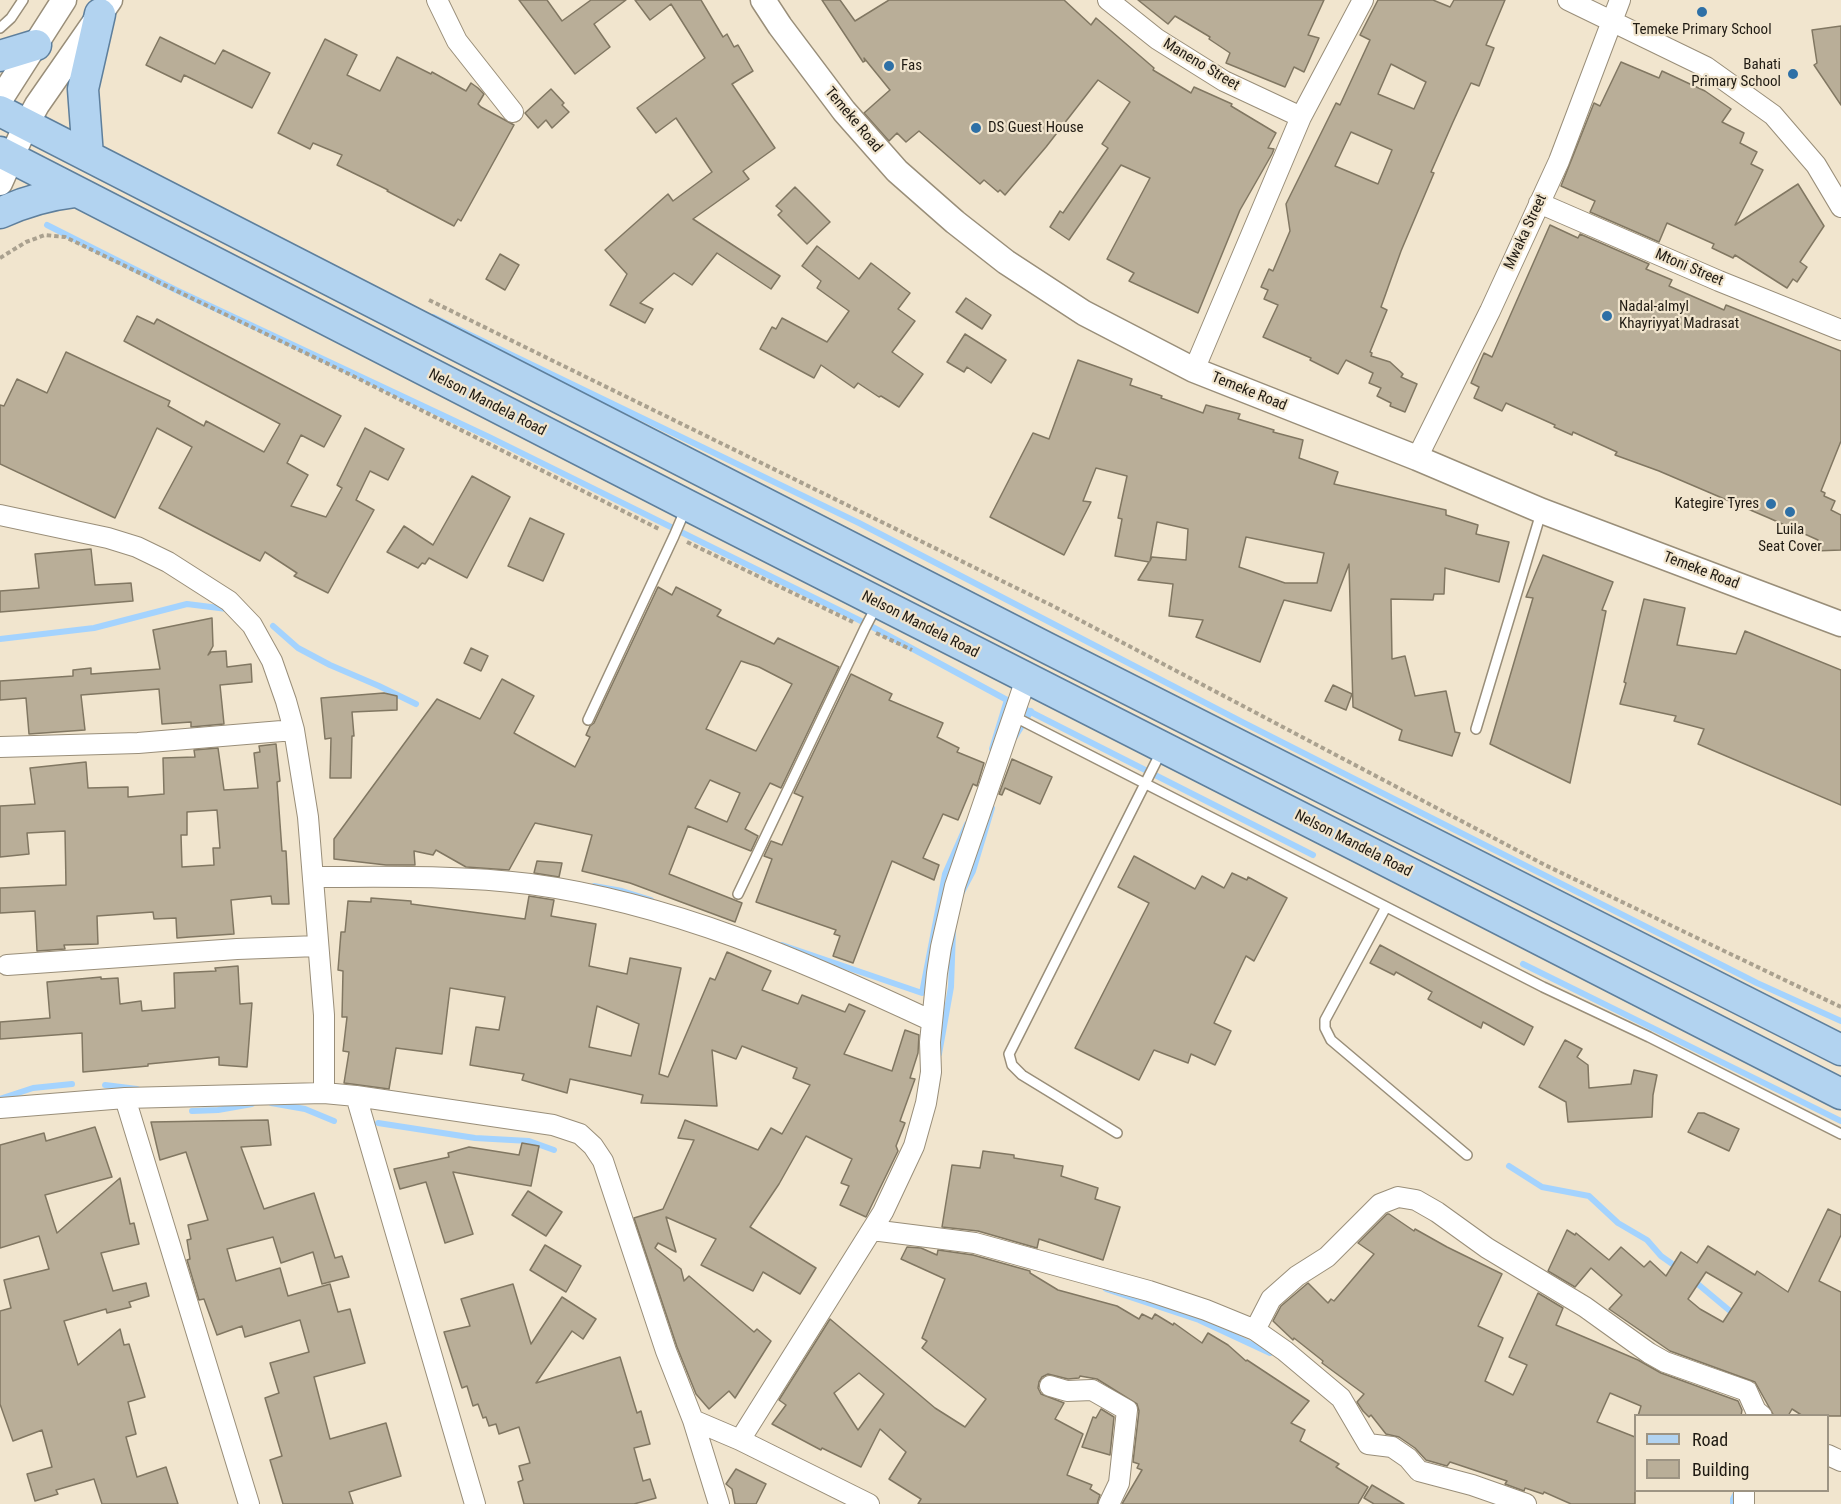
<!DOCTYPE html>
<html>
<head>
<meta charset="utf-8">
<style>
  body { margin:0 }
  #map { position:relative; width:1841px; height:1504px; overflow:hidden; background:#f1e5ce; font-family:"Roboto Condensed",sans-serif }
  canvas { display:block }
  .legend { position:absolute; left:1634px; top:1414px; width:195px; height:78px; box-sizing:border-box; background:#f1e5ce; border:2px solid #9d9483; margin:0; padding:8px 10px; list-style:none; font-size:18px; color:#201b13 }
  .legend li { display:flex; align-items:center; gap:12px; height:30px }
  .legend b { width:30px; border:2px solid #9d9483 }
</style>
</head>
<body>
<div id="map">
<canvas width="1841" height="1504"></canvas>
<ul class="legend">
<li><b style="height:8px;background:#b2d3f0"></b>Road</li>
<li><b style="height:16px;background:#b9ae98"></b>Building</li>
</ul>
</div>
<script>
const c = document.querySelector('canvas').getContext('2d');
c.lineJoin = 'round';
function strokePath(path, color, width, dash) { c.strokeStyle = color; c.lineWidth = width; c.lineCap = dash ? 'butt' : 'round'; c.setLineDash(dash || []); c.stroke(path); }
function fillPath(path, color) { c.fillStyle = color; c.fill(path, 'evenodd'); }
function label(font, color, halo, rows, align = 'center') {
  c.font = font + ' "Roboto Condensed",sans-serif'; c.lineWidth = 4.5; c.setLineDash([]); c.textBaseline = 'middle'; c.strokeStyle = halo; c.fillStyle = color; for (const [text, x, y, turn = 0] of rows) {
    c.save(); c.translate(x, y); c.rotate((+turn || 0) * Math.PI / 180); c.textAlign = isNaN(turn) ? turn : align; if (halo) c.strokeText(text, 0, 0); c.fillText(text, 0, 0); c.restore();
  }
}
strokePath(new Path2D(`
  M47,225L176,290L489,437L867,624L1007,700L1313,855
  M433,317L859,523L1244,723L1757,983L1841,1021
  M273,626L298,648L330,665L379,686L416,704
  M0,639L94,628L187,604L227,609
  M1015,737L1031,711
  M992,749L1007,700
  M594,886L622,891L651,900
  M962,892L973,871L992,808
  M782,945L922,993L945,874L967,824
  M1523,964L1841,1121
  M939,1054L951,987L953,931
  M105,1085L137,1089
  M0,1099L33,1088L72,1084
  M271,1103L305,1109L334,1121
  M192,1111L218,1110L252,1104
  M378,1123L475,1138L529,1141L554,1150
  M1509,1166L1542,1187L1589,1196L1618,1223L1647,1240L1661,1256L1678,1268
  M1693,1280L1736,1316
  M1106,1289L1199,1320L1270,1353
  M1733,1504V1499L1737,1491`), '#a4d3fe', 6);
const building = new Path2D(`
  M519,0H547L562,21L591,0H626L594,24L610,47L575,74Z
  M635,0H701L723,37L727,34L734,47L738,45L753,71L732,84L775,148L743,171L749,179L693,219L780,276L771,289L717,253L692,285L674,273L640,303L653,309L645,323L610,305L627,274L605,250L668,194L673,201L712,172L676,118L656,133L637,108L705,58L671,4L650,20Z
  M822,0H840L855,21L889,0H1064L1091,25L1096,18L1154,68L1153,70L1191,93L1194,87L1232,104L1231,106L1276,133L1268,148L1274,149L1272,154L1240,210L1198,313L1129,281L1134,273L1107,259L1150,178L1121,165L1069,240L1050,227L1060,211L1063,213L1108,148L1102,144L1130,102L1098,80L1046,147L1005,195L1000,190L998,192L984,180L980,184L919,131L906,142L897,133L889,141L864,113L890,90L864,58L865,61L863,62Z
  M1138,0H1324L1308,35L1319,38L1304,72L1294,67L1285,87L1226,63L1230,53L1209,39L1210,37L1175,16L1168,24Z
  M1378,0H1433L1450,7L1454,0H1505L1486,45L1494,48L1479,86L1471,83L1453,122L1431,172L1434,173L1401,251L1381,307L1387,310L1370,352L1372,353L1371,356L1390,362L1403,374L1401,377L1417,384L1405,412L1390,406L1391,403L1377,396L1381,388L1369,383L1373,373L1346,360L1338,374L1310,360L1311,358L1263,337L1278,305L1264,299L1268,290L1261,287L1269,269L1273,271L1290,231L1286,204L1336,103L1340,105L1370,40L1360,35ZM1391,64L1426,82L1414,109L1378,94ZM1351,132L1392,150L1378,184L1335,166Z
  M1841,26V105L1814,65L1817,63L1812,30Z
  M160,37L215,64L223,50L270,73L252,108L184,75L181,82L146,65Z
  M325,39L357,55L347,75L380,91L397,57L431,74L432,72L466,91L471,83L478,88L484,94L478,104L481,107L514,125L461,221L458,219L454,226L387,191L388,190L337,165L342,155L313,143L310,149L278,133Z
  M1621,62L1659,78L1662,71L1705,91L1731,109L1722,122L1744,133L1740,143L1757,152L1751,164L1763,170L1735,225L1798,184L1824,226L1800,262L1807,267L1797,282L1793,279L1787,288L1735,255L1733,258L1712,248L1714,244L1667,223L1659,242L1590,212L1595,201L1561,186L1594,103L1600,106Z
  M551,89L564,103L562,105L569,112L552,128L546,120L538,128L525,113Z
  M795,187L830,222L807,244L778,215L782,211L776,206Z
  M1550,225L1578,238L1580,234L1649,264L1646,269L1672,280L1669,286L1724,310L1726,305L1841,351V441L1821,491L1825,493L1824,496L1835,501L1831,510L1841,515V550L1814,551L1818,540L1769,518L1659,471L1615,455L1617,452L1573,432L1572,435L1554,427L1555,425L1506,403L1502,411L1474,398L1479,387L1471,383L1484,353L1492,357Z
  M817,246L859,279L871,263L910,293L898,309L915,321L892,352L923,374L899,407L881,396L879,397L858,383L854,388L821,365L814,378L760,349L772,327L776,329L782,318L827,342L849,311L817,288L821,281L802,266Z
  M500,254L519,265L505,290L486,279Z
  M966,298L991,315L982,329L956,312Z
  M137,316L154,324L157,319L341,416L324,447L301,435L287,463L308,475L291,506L326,517L342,488L337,485L365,428L404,449L388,480L370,471L356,500L374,510L328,593L294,576L297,573L265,552L260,561L159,508L192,447L157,428L115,518L0,464V405L4,406L17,379L47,393L66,352L170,401L168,406L204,426L206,421L264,452L280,424L124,341Z
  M965,334L1006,360L991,383L967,367L964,372L947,362Z
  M1078,360L1132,379L1130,385L1162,396L1161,398L1203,413L1206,405L1240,414L1238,419L1274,430L1273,432L1303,440L1299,458L1338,472L1334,484L1446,510V515L1478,525L1476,534L1509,542L1499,582L1445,568L1444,594H1434L1433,600L1391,599L1392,659L1405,656L1415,696L1446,691L1455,732L1460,733L1452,756L1399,740L1402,730L1353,707L1349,564L1331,611L1284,600L1260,662L1196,637L1203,620L1169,616L1173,584L1138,580L1149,562L1115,556L1122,519L1118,518L1127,476L1096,468L1083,501L1091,502L1064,555L990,517L1033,433L1049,439ZM1157,522L1188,529L1186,560L1152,557L1150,561ZM1246,537L1324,553L1317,583H1285L1239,567Z
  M472,476L510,497L467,578L429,558L425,564L422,563L418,568L387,552L404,526L433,545Z
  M530,518L564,534L543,581L508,566Z
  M91,549L95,585L131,583L133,601L0,612V591L39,588L35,554Z
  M1543,555L1613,582L1602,610L1606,611L1570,783L1490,744L1533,598L1526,597Z
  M658,587L672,595L676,587L721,610L717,616L774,644L778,638L839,667L781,788L770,783L745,829L758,836L751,851L688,826L669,874L742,903L735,922L630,883L582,871L592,835L535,823L509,870L466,867L436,850L433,855L414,851L415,865H386L334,859V839L437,699L480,719L502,679L534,696L514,733L575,767L590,737L586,735L590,726L594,723ZM741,661L759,667L792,684L756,751L706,729ZM710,780L740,793L727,822L695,808Z
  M1644,599L1685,608L1677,645L1736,654L1745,631L1841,670V805L1698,744L1704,729L1674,721L1676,716L1620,704L1626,683L1624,682Z
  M212,618L213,646L208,655L211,652L226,651L227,667L251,664L252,682L220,685L224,724L191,727V722L162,724L159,689L81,695L85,730L29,734L26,698L0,700V681L73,676V670L91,668V674L160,669L153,630Z
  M471,648L488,656L481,671L464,663Z
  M851,674L892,694L889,700L943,723L937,737L959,748L957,752L984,763L977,786L973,784L958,820L943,814L923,858L939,865L934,880L892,861L853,963L833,956L840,936L834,934L836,930L756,902L772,859L764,856L771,841L782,845L803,797L794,793Z
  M1333,685L1352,694L1346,710L1325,701Z
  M384,693L397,696V710L352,712L354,736H352L351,778H330L331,738L325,739L321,698Z
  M276,744L280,781L277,782L282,851H286L289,904H272L271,896L231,900L234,934L189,937L177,938L176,918L154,919L153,912L97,916L98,944L64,945L65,949L37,951L35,911L0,913V888L66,885L65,831L27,833L29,854L0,857V806L35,804L30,768L86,762L88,788L128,787V797L164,794L163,758L195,757L194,750L218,748L224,790L258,788L254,753L260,752L259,746ZM217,810L220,848H213L214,865L182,867L181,835H187V812Z
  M1012,759L1052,777L1040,804L1005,788L1002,795L999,794Z
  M1134,856L1195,889L1202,876L1224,888L1232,873L1247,880L1248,877L1287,898L1254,961L1246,956L1214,1023L1231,1031L1215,1065L1191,1054L1188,1063L1154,1050L1139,1080L1075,1048L1149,903L1118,887Z
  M537,861L562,863L559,877L534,873Z
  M529,896L554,900L551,916L596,924L589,966L627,974L630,958L681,968L659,1074L668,1077L710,978L715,980L727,952L771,971L762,990L798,1004L802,995L845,1012L849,1004L865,1011L844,1054L892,1071L905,1030L919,1035L918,1053L910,1078L915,1079L900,1121L905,1123L896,1146L898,1151L866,1217L840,1205L849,1186L841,1183L852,1159L806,1136L779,1184L750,1227L816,1268L800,1294L763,1272L753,1291L701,1265L716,1239L666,1217L676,1252L658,1243L655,1248L681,1269L684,1281L689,1276L754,1332L757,1329L771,1341L735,1398L729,1391L709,1409L696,1394L677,1347L634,1218L663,1209L694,1140L678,1138L685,1120L758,1150L771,1128L782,1134L810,1085L793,1078L797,1068L742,1046L736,1059L712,1050L717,1106L641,1103L643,1095L570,1079L567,1093L522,1080L524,1074L470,1065L476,1027L499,1030L505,997L450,988L442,1054L396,1048L389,1089L344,1083L349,1052L343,1051L347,1017H342L343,971L338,970L341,932H345L348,901L371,902V898L411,901V904L525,919ZM597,1006L639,1024L631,1056L589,1047Z
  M1380,945L1533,1027L1524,1045L1483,1022L1481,1028L1428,999L1432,992L1396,972L1394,975L1370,963Z
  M238,966L240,1004L252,1003L247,1067L219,1065V1057L148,1064V1066L83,1072L82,1033L0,1039V1022L50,1018L47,982L101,977V979L118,978L120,1004L141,1001L142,1011L175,1008L174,973L216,971L215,968Z
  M1565,1040L1582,1049L1577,1057L1588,1065L1589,1088L1631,1084L1634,1070L1657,1075L1653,1095L1652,1117L1568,1122L1566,1102L1539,1087Z
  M1698,1113H1704L1739,1129L1729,1151L1688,1132Z
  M268,1120L271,1145L241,1147L264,1209L314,1193L335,1258L342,1256L349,1277L322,1284L313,1252L281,1263L273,1237L227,1249L236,1281L280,1268L288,1296L330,1284L338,1312L350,1309L365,1363L314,1377L330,1439L386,1423L401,1476L349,1492L353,1504H283L270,1460L282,1456L265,1398L279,1393L270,1363L309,1352L300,1320L245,1337L242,1326L217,1335L204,1299L199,1300L187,1260L190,1259L187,1240L191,1239L188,1225L208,1220L186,1152L160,1160L151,1122Z
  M95,1127L112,1177L45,1195L57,1233L120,1178L130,1224L134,1223L139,1244L101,1253L113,1291L146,1283L149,1296L129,1302L131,1307L107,1313L106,1309L64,1321L78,1365L120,1329L124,1345L129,1344L145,1397L128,1402L136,1434L126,1437L137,1477L166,1467L178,1504H102L94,1479L56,1490L58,1494L35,1501L27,1474L52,1467L42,1430L13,1441L0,1404V1311L11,1308L4,1280L49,1269L39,1236L0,1248V1145L44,1133L46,1141Z
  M522,1143L539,1146L531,1186L453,1172L473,1234L445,1243L426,1182L400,1189L394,1169L449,1157L448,1153L469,1147L519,1155Z
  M983,1151L1014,1155V1158L1063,1166L1061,1176L1098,1188L1095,1199L1120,1207L1103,1260L1039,1239L1037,1248L978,1231L942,1227L952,1165L980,1168Z
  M528,1191L562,1212L546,1236L512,1215Z
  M1828,1209L1841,1215V1235L1819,1281L1841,1292V1416H1803L1792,1409L1788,1416H1774L1755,1382L1670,1351L1609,1309L1622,1295L1591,1268L1575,1287L1548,1271L1567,1230L1575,1235L1576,1233L1609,1260L1621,1247L1644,1267L1650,1261L1666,1276L1681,1252L1697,1263L1708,1246L1755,1275L1757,1271L1788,1292ZM1706,1272L1742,1293L1723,1322L1700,1309L1688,1299Z
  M1387,1214H1389L1414,1231L1415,1229L1447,1247L1502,1274L1478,1326L1503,1338L1485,1381L1513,1395L1527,1365L1509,1357L1538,1293L1563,1308L1556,1325L1638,1360L1661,1373L1738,1401L1742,1410L1741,1416H1638L1641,1406L1610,1393L1597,1422L1635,1437V1504H1571L1544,1492L1543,1494L1525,1488L1524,1491L1505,1484L1507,1481L1450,1462L1447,1466L1426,1460L1415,1448L1399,1437L1386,1434L1371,1415L1369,1417L1363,1411L1357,1402L1364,1394L1322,1363L1323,1361L1294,1338L1293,1340L1273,1321L1281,1306L1308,1283L1328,1303L1331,1299L1334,1301L1374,1254L1358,1243Z
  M545,1245L581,1266L566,1292L530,1270Z
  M907,1247L921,1248L937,1255L938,1250L973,1255L1030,1271V1273L1058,1290L1117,1306L1139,1319L1142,1314L1152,1319L1155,1314L1173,1325L1174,1323L1202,1343L1208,1333L1228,1345L1246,1361L1247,1360L1309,1401L1291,1423L1305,1430L1300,1441L1339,1464L1336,1467L1368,1487L1358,1504H1122L1142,1470L1137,1468L1139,1464L1133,1462L1139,1411L1137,1404L1097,1379L1080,1376L1079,1378L1068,1379L1048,1374L1042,1377L1039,1382L1038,1388L1041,1394L1064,1403L1055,1419L1083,1434L1067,1475L1092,1485L1090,1489L1100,1495L1097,1504H918L921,1499L889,1479L906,1452L880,1429L861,1467L822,1448L821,1450L772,1424L786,1405L779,1400L830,1319L935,1408L965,1427L986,1399L922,1348L927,1341L922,1338L945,1279L901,1259ZM859,1373L884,1394L858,1430L834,1393Z
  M513,1284L531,1344L562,1297L596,1319L583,1339L572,1331L536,1383L620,1357L637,1413L641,1411L650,1444L634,1448L643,1481L650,1479L656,1498L634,1504H524L518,1482L523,1480L519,1466L530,1463L519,1427L499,1434L496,1424L489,1426L486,1417L483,1418L478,1404L473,1406L467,1386L462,1388L444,1332L470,1326L461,1299Z
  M1101,1409L1114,1417L1110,1455L1082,1447L1093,1417L1096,1418Z
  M736,1469L766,1484L756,1504H735L732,1489L726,1484Z
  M1372,1485L1404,1504H1374L1364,1498Z`);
fillPath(building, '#b9ae98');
strokePath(building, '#817762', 1.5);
const service = new Path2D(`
  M0,28L11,18L23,0
  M1013,716L1543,987L1649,1037L1841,1134
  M588,720L674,536L686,508
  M1476,729L1541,513
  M738,894L865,628L877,605
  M1386,907L1325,1020V1028L1331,1040L1467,1155
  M1117,1133L1022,1075L1012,1065L1009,1054L1162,750`);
const minor = new Path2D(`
  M437,0L457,41L513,112
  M1108,0L1157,39L1224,81L1301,117
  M1568,0L1706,67L1773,115L1816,165L1841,207
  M1539,203L1719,281L1841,330
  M1194,370L1301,117L1363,0
  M1417,458L1490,311L1559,161L1620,0
  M0,515L108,538L137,547L168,562L229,601L252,625L272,661L286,701L294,730L308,817L324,1015V1093
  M0,747L138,743L294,730
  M313,877C385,877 458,875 530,884C671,903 804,961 932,1021
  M7,965L237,949L318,946
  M356,1096L475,1504
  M125,1098L249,1504
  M0,1108L125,1098L324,1093L356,1096L553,1125L580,1134L593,1146L603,1161L666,1351L693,1420L719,1504
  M872,1230L975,1243L1149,1291L1206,1310L1255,1330L1285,1351L1341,1398L1368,1444L1392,1447L1408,1458L1419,1471L1472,1485L1526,1504
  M1255,1330L1271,1299L1297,1276L1327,1257L1380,1204L1398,1197L1416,1200L1437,1212L1487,1248L1585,1307L1649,1353L1665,1362L1747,1391L1756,1411L1762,1416
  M1050,1386L1067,1391L1092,1390L1127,1410L1119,1483L1109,1504
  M693,1420L740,1440L869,1504
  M740,1440L883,1212L914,1146L926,1103L931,1072L930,1042L937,973L941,947L955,886L1026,679
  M1828,1455L1841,1461
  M1744,1490V1504`);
const tertiary = new Path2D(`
  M763,0L780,26L844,111L897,171L955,222L1006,262L1084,313L1194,370L1417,458L1542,511L1841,624
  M0,100L64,0
  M0,183L26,125L37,105L110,0`);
const primary = new Path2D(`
  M0,56L36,45
  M0,111L1045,647L1841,1050
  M0,152L687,505L1357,846L1841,1094
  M88,156L83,89L100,14
  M0,213C24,202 48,195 74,192`);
strokePath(service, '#998e79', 12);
strokePath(minor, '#998e79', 22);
strokePath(tertiary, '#998e79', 27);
strokePath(primary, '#5e7f9c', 33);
strokePath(new Path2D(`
  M0,258L26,242L45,235L65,237L353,376L661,530
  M429,300L1053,606L1545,865L1841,1007
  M687,542L853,622
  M876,633L912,650`), '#aaa18f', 4, [4.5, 3]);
strokePath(service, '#fff', 9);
strokePath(minor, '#fff', 20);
strokePath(tertiary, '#fff', 24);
strokePath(primary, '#b2d3f0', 30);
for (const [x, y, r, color] of [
  [1702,12,6,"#2e70a6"],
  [889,66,6,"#2e70a6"],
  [1793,74,6,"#2e70a6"],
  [976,128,6,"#2e70a6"],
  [1607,316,6,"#2e70a6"],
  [1771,504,6,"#2e70a6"],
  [1790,512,6,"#2e70a6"]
]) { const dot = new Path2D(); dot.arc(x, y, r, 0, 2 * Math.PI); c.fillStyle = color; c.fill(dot); strokePath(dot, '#f1e5ce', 2); }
label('15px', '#201b13', '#f1e5ce', [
  ["Temeke Primary School",1702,30,"center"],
  ["Bahati",1781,65,"right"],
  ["Primary School",1781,82,"right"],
  ["Fas",901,66],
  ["DS Guest House",988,128],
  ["Nadal-almyl",1619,307],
  ["Khayriyyat Madrasat",1619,324],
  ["Kategire Tyres",1759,504,"right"],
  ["Luila",1790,530,"center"],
  ["Seat Cover",1790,547,"center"]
], 'left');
label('15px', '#201b13', '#f1e5ce', [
  ["Maneno Street",1201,65,31],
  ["Temeke Road",853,120,50],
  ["Mwaka Street",1526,232,-65],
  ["Mtoni Street",1689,268,23],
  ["Temeke Road",1249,392,22],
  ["Nelson Mandela Road",487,403,27],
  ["Temeke Road",1701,571,21],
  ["Nelson Mandela Road",920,625,27],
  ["Nelson Mandela Road",1353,844,27]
]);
</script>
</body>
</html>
